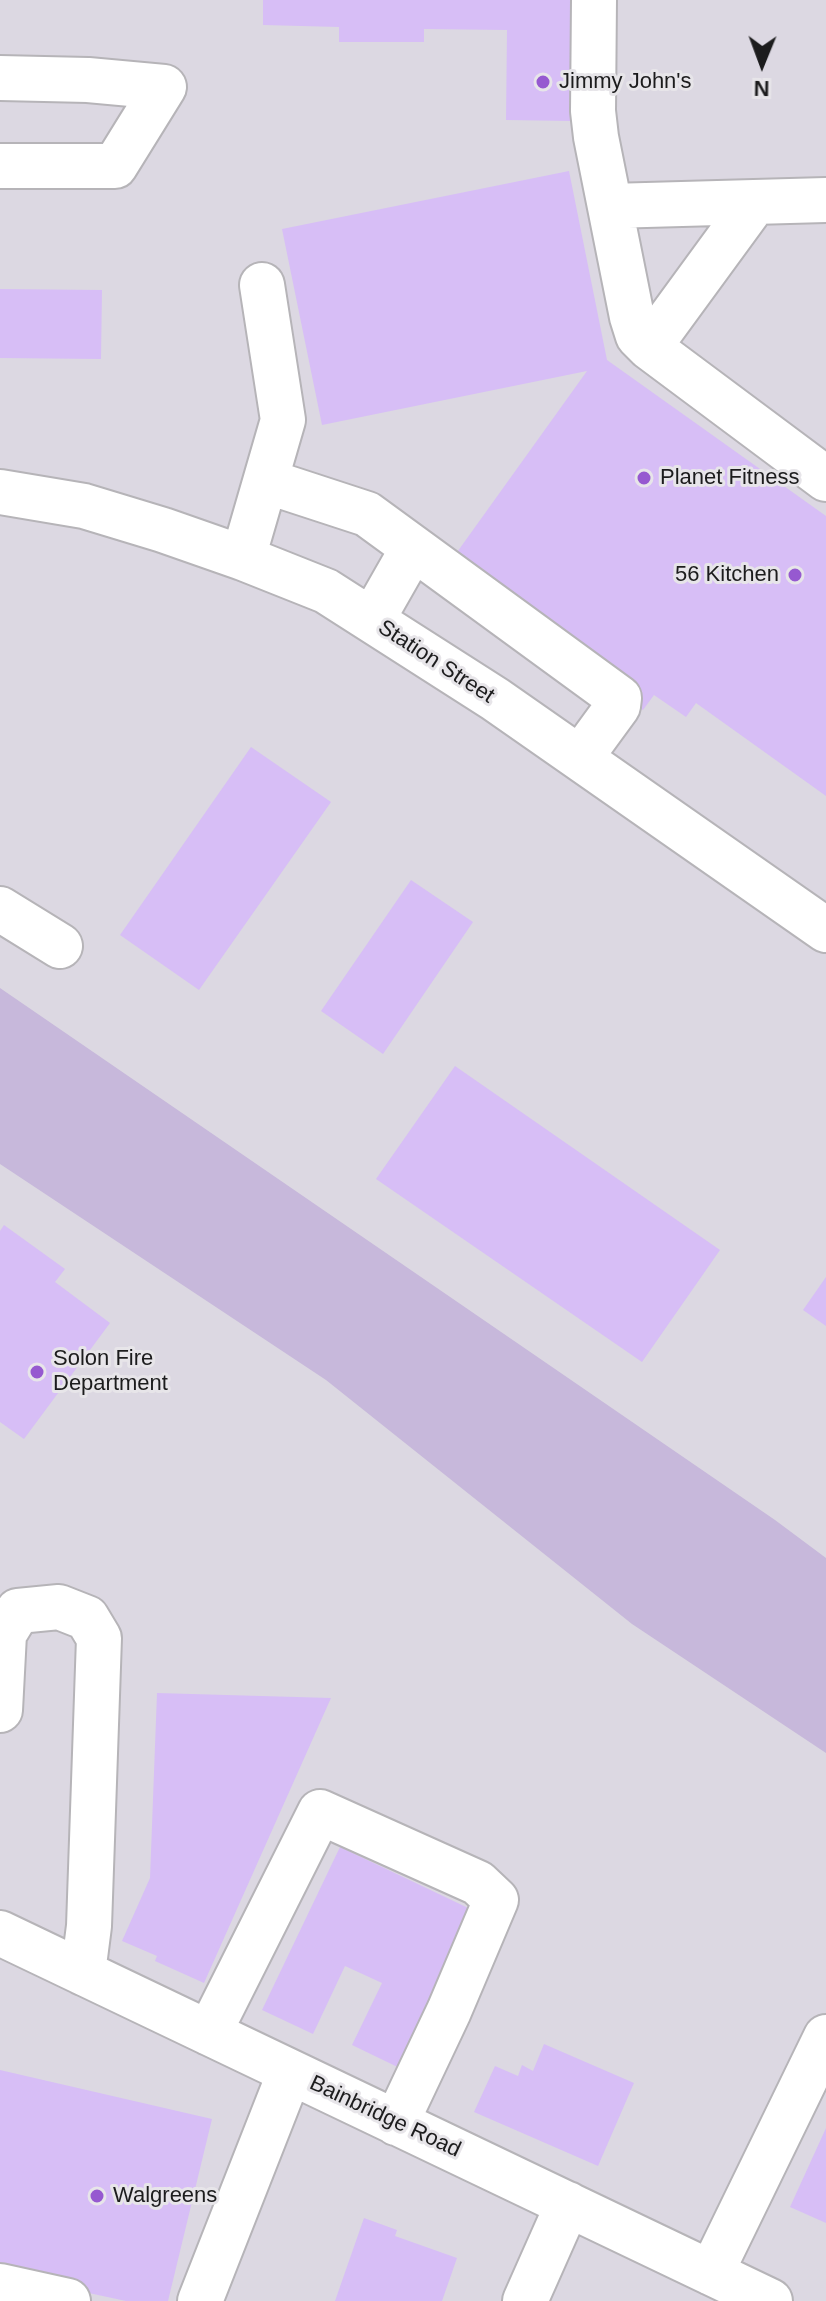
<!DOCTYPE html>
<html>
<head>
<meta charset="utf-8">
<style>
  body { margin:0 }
  #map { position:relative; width:826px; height:2301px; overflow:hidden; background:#e7e5e9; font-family:Helvetica,sans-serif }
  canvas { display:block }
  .north { position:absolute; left:722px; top:24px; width:80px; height:80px; -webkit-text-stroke:6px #e7e5e9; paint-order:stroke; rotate:181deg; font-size:22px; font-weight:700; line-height:32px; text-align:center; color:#1c1c1d }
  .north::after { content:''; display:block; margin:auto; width:28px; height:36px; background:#1c1c1d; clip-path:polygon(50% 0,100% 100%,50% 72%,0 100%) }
</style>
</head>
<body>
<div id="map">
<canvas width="826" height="2301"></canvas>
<div class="north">N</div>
</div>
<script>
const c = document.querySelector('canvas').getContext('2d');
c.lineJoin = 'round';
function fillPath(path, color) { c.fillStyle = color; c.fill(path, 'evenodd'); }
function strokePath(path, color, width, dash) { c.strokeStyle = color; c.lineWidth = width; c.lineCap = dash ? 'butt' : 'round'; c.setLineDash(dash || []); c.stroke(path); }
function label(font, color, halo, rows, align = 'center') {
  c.font = font + ' Helvetica,sans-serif'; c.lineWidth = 6; c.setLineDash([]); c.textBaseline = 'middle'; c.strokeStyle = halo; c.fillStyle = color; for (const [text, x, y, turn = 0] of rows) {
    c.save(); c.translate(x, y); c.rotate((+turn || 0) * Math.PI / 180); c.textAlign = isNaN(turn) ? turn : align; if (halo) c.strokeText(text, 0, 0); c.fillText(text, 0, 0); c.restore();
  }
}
fillPath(new Path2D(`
  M0,0H826V2301H0Z`), '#dcd8e2');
fillPath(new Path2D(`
  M0,988L775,1520L826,1558V1753L632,1624L326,1380L0,1164Z`), '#c7b8db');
fillPath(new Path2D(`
  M263,0H571L570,121L506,120L507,30L424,29V42H339V27L263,25Z
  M569,171L607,360L826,516V796L696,703L686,717L654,695L643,710L445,569L587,371L322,425L282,229Z
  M0,289L102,290L101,359L0,358Z
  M251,747L331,802L199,990L120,935Z
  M411,880L473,922L383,1054L321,1011Z
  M455,1066L720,1250L642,1362L376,1179Z
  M4,1225L65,1269L55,1282L110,1323L24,1439L0,1422V1231Z
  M826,1277V1326L803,1310Z
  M157,1693L331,1698L204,1983L155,1961L157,1956L122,1941L150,1878Z
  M340,1847L485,1916L410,2073L352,2045L382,1983L345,1966L313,2034L262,2010Z
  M544,2044L634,2083L598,2166L474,2112L495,2066L518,2076L522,2065L533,2071Z
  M0,2070L212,2119L168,2301H126L0,2274Z
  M826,2128V2223L790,2207Z
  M364,2218L397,2230L395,2236L457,2258L442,2301H335Z`), '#d7bef6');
const minor = new Path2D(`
  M594,0L593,111L596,137L632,317L638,336L649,347L826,479
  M0,78L88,80L164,87L115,166H0
  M610,206L826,200
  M649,347L755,202
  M266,481L367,514L619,698L618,706L580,758
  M0,492L84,506L163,530L243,558L326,591L495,699L826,930
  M243,558L283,420L262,285
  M372,620L413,548
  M0,909L60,946
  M0,1710L4,1634L18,1611L59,1607L87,1618L99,1638L89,1926L83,1973
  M0,1933L770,2301
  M209,2033L320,1812L478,1883L496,1900L449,2011L396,2123
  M711,2273L826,2037
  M0,2286L68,2301
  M200,2301L290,2072
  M525,2301L568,2204`);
strokePath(minor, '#b6b4b8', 48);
strokePath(minor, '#fff', 44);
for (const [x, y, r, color] of [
  [543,82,8,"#9659d0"],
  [644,478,8,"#9659d0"],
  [795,575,8,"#9659d0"],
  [37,1372,8,"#9659d0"],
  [97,2196,8,"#9659d0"]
]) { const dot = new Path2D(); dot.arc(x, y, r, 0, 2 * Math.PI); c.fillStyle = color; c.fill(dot); strokePath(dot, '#e7e5e9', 3); }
label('22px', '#1c1c1d', '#e7e5e9', [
  ["Jimmy John's",559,82],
  ["Planet Fitness",660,478],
  ["56 Kitchen",779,575,"right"],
  ["Solon Fire",53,1359],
  ["Department",53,1384],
  ["Walgreens",113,2196]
], 'left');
label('22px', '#1c1c1d', '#e7e5e9', [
  ["Station Street",436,662,33],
  ["Bainbridge Road",385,2117,25]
]);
</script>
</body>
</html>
